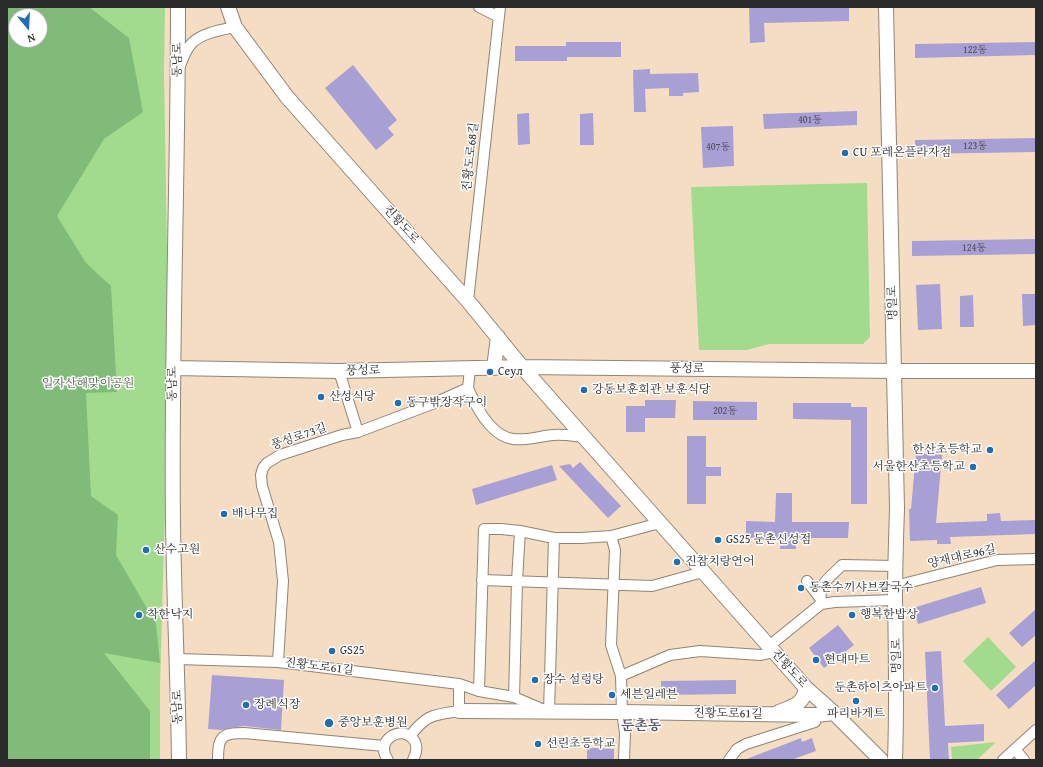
<!DOCTYPE html>
<html>
<head>
<meta charset="utf-8">
<style>
  body { margin:0 }
  #map { position:relative; width:1043px; height:767px; overflow:hidden; background:#f5ddc3; font-family:"Gentium Book Plus",serif }
  canvas { display:block }
  .frame { position:absolute; inset:0; border:8px solid #2b2b2b; pointer-events:none }
  .north { position:absolute; left:8px; top:8px; width:40px; height:40px; box-sizing:border-box; background:#fff; border:1px solid #aaa; border-radius:50%; rotate:162deg; font-size:11px; font-weight:700; line-height:16px; text-align:center; color:#2b2b2b }
  .north::after { content:''; display:block; margin:auto; width:14px; height:18px; background:#1f6fb2; clip-path:polygon(50% 0,100% 100%,50% 72%,0 100%) }
</style>
</head>
<body>
<div id="map">
<canvas width="1043" height="767"></canvas>
<div class="frame"></div>
<div class="north">N</div>
</div>
<script>
const c = document.querySelector('canvas').getContext('2d');
c.lineJoin = 'round';
function fillPath(path, color) { c.fillStyle = color; c.fill(path, 'evenodd'); }
function strokePath(path, color, width, dash) { c.strokeStyle = color; c.lineWidth = width; c.lineCap = dash ? 'butt' : 'round'; c.setLineDash(dash || []); c.stroke(path); }
function label(font, color, halo, rows, align = 'center') {
  c.font = font + ' "Gentium Book Plus","Noto Serif KR",serif'; c.lineWidth = 3; c.setLineDash([]); c.textBaseline = 'middle'; c.strokeStyle = halo; c.fillStyle = color; for (const [text, x, y, turn = 0] of rows) {
    c.save(); c.translate(x, y); c.rotate((+turn || 0) * Math.PI / 180); c.textAlign = isNaN(turn) ? turn : align; if (halo) c.strokeText(text, 0, 0); c.fillText(text, 0, 0); c.restore();
  }
}
fillPath(new Path2D(`
  M7,7H165L164,73L169,366L160,687V760H7ZM16,16H40V40H16Z
  M867,183L870,337L863,344H769L747,350H699L691,187Z
  M988,637L1016,667L991,691L963,661Z
  M996,742L977,760H952L951,747Z`), '#a2db8e');
fillPath(new Path2D(`
  M7,7H89L129,38L143,112L104,139L57,216L86,263L111,286L117,392L86,393L91,496L118,515L116,555L156,624L160,663L104,653L150,711V760H7ZM16,16H40V40H16Z`), '#81bb79');
fillPath(new Path2D(`
  M749,7H766V8L849,7V21L764,23L765,42L750,43Z
  M566,42H621V57H567V61H515V46H566Z
  M1036,42V55L915,58V44Z
  M353,65L397,120L388,128L394,135L376,150L325,88Z
  M650,69V74L698,73L699,92L683,93V96H669V88L645,89L646,112H634L633,70Z
  M857,111V125L764,129L763,114Z
  M529,113L530,144L518,145L517,114Z
  M593,113L594,145H580V114Z
  M733,126L734,166L703,168L701,127Z
  M1036,138V152L915,154V140Z
  M1036,239V254L912,256V241Z
  M940,284L942,329L918,330L916,285Z
  M1022,294H1036V325L1023,326Z
  M973,295L974,327H960V296Z
  M645,400H676L675,418H645V432H626V406H645Z
  M693,401L757,402V420H693Z
  M793,403H851V407H867V504H851V420L793,419Z
  M687,436H706V467H721V476H706V504H687Z
  M916,453L942,455L936,523L987,521V514L1000,513L1001,521L1036,520V534L950,537L951,544H937V540L910,541L909,509H911Z
  M580,462L621,506L608,518L559,466L570,464L573,468Z
  M552,465L557,480L476,505L472,489Z
  M776,493H792V522H849L848,538H796V549H780V538H746V521L775,522Z
  M981,587L986,603L918,624L913,608Z
  M1036,609V635L1022,647L1009,633Z
  M838,625L854,645L824,668L809,648Z
  M941,651L945,726L984,724V741L948,743L949,760H930L925,652Z
  M1036,660V685L1009,709L996,695Z
  M212,675L284,680L281,730L244,726L229,728L222,730L208,729Z
  M736,680V694L661,695V681Z
  M801,738L802,742L812,738L816,751L791,760H744Z
  M592,748L614,749V760H587V750Z`), '#a89fd4');
const street = new Path2D(`
  M479,7L499,17
  M180,66C183,58 186,49 192,43C202,33 221,30 235,27
  M468,301L500,7
  M339,371L358,432
  M468,388C476,407 491,436 513,439C527,441 540,436 553,435C563,434 574,436 584,437
  M611,536L615,550L611,645L621,676L622,712L625,733L624,760
  M482,580L652,586L703,572
  M807,581L820,598
  M895,586L997,560L1036,559
  M821,604C818,582 828,580 842,565L896,566
  M769,646L821,604L835,602L895,600
  M177,659L278,662L459,684L479,691L514,697L549,712L554,538
  M278,662L283,581L279,542L262,486L261,475L263,468L267,463L280,455L342,435L358,432L432,404L468,388L470,369
  M621,676L670,655L700,651L761,655L774,652
  M479,691L484,529H501L520,531L554,538H581L611,536L660,523
  M514,697L517,581L520,531
  M410,736C427,714 433,715 459,711V684
  M1015,749L1024,760
  M218,760C218,737 221,733 244,733L384,746
  M388,760C373,740 404,722 415,742C418,748 416,754 413,760
  M729,760L737,749L746,744L815,722L816,715
  M1003,760L1036,730`);
const secondary = new Path2D(`
  M178,7C178,179 171,350 173,522C174,601 178,681 179,760
  M228,7L235,27L287,97L468,301L522,367L806,688L834,713L881,760
  M886,7L897,509C896,539 895,568 895,598C896,652 897,706 895,760
  M173,368L339,371L522,367L895,371H1036
  M494,368L498,337
  M459,711L622,712L816,715L834,713
  M777,713C792,706 803,706 806,688`);
strokePath(street, '#908477', 12);
strokePath(secondary, '#908477', 16);
strokePath(street, '#fff', 10);
strokePath(secondary, '#fff', 14);
for (const [x, y, r, color] of [
  [845,153,4,"#1f6fb2"],
  [490,372,4,"#1f6fb2"],
  [584,390,4,"#1f6fb2"],
  [321,397,4,"#1f6fb2"],
  [398,403,4,"#1f6fb2"],
  [990,450,4,"#1f6fb2"],
  [973,467,4,"#1f6fb2"],
  [224,514,4,"#1f6fb2"],
  [718,540,4,"#1f6fb2"],
  [146,550,4,"#1f6fb2"],
  [677,562,4,"#1f6fb2"],
  [801,588,4,"#1f6fb2"],
  [139,615,4,"#1f6fb2"],
  [852,615,4,"#1f6fb2"],
  [332,651,4,"#1f6fb2"],
  [816,660,4,"#1f6fb2"],
  [535,680,4,"#1f6fb2"],
  [935,688,4,"#1f6fb2"],
  [612,695,4,"#1f6fb2"],
  [856,701,4,"#1f6fb2"],
  [246,705,4,"#1f6fb2"],
  [329,723,5,"#1f6fb2"],
  [538,744,4,"#1f6fb2"]
]) { const dot = new Path2D(); dot.arc(x, y, r, 0, 2 * Math.PI); c.fillStyle = color; c.fill(dot); strokePath(dot, '#fff', 1.5); }
label('10px', '#4a4855', null, [
  ["122동",975,50],
  ["401동",810,120],
  ["123동",975,146],
  ["407동",718,147],
  ["124동",974,248],
  ["202동",725,411]
]);
label('12px', '#2b2b2b', '#fff', [
  ["동남로",178,60,-90],
  ["진황도로68길",471,157,-84],
  ["진황도로",401,225,48],
  ["명일로",893,303,-92],
  ["풍성로",687,369,1],
  ["풍성로",363,371,-1],
  ["동남로",173,384,-90],
  ["풍성로73길",299,437,-19],
  ["양재대로96길",962,557,-13],
  ["명일로",897,656,-90],
  ["진황도로61길",319,667,7],
  ["진황도로",789,669,48],
  ["동남로",178,707,-91],
  ["진황도로61길",728,714,1]
]);
label('12px', '#2b2b2b', '#fff', [
  ["CU 포레온플라자점",853,153],
  ["Сеул",498,372],
  ["강동보훈회관 보훈식당",592,390],
  ["산성식당",329,397],
  ["동구밖장작구이",406,403],
  ["한산초등학교",982,450,"right"],
  ["서울한산초등학교",965,467,"right"],
  ["배나무집",232,514],
  ["GS25 둔촌신성점",726,540],
  ["산수고원",154,550],
  ["진참치랑연어",685,562],
  ["동촌수끼샤브칼국수",809,588],
  ["착한낙지",147,615],
  ["행복한밥상",860,615],
  ["GS25",340,651],
  ["현대마트",824,660],
  ["장수 설렁탕",543,680],
  ["둔촌하이츠아파트",927,688,"right"],
  ["세븐일레븐",620,695],
  ["장례식장",254,705],
  ["파리바게트",856,714,"center"],
  ["중앙보훈병원",338,723],
  ["선린초등학교",546,744]
], 'left');
label('12px', '#4f6049', '#fff', [
  ["일자산해맞이공원",88,384]
]);
label('bold 14px', '#575466', '#fff', [
  ["둔촌동",641,726]
]);
</script>
</body>
</html>
